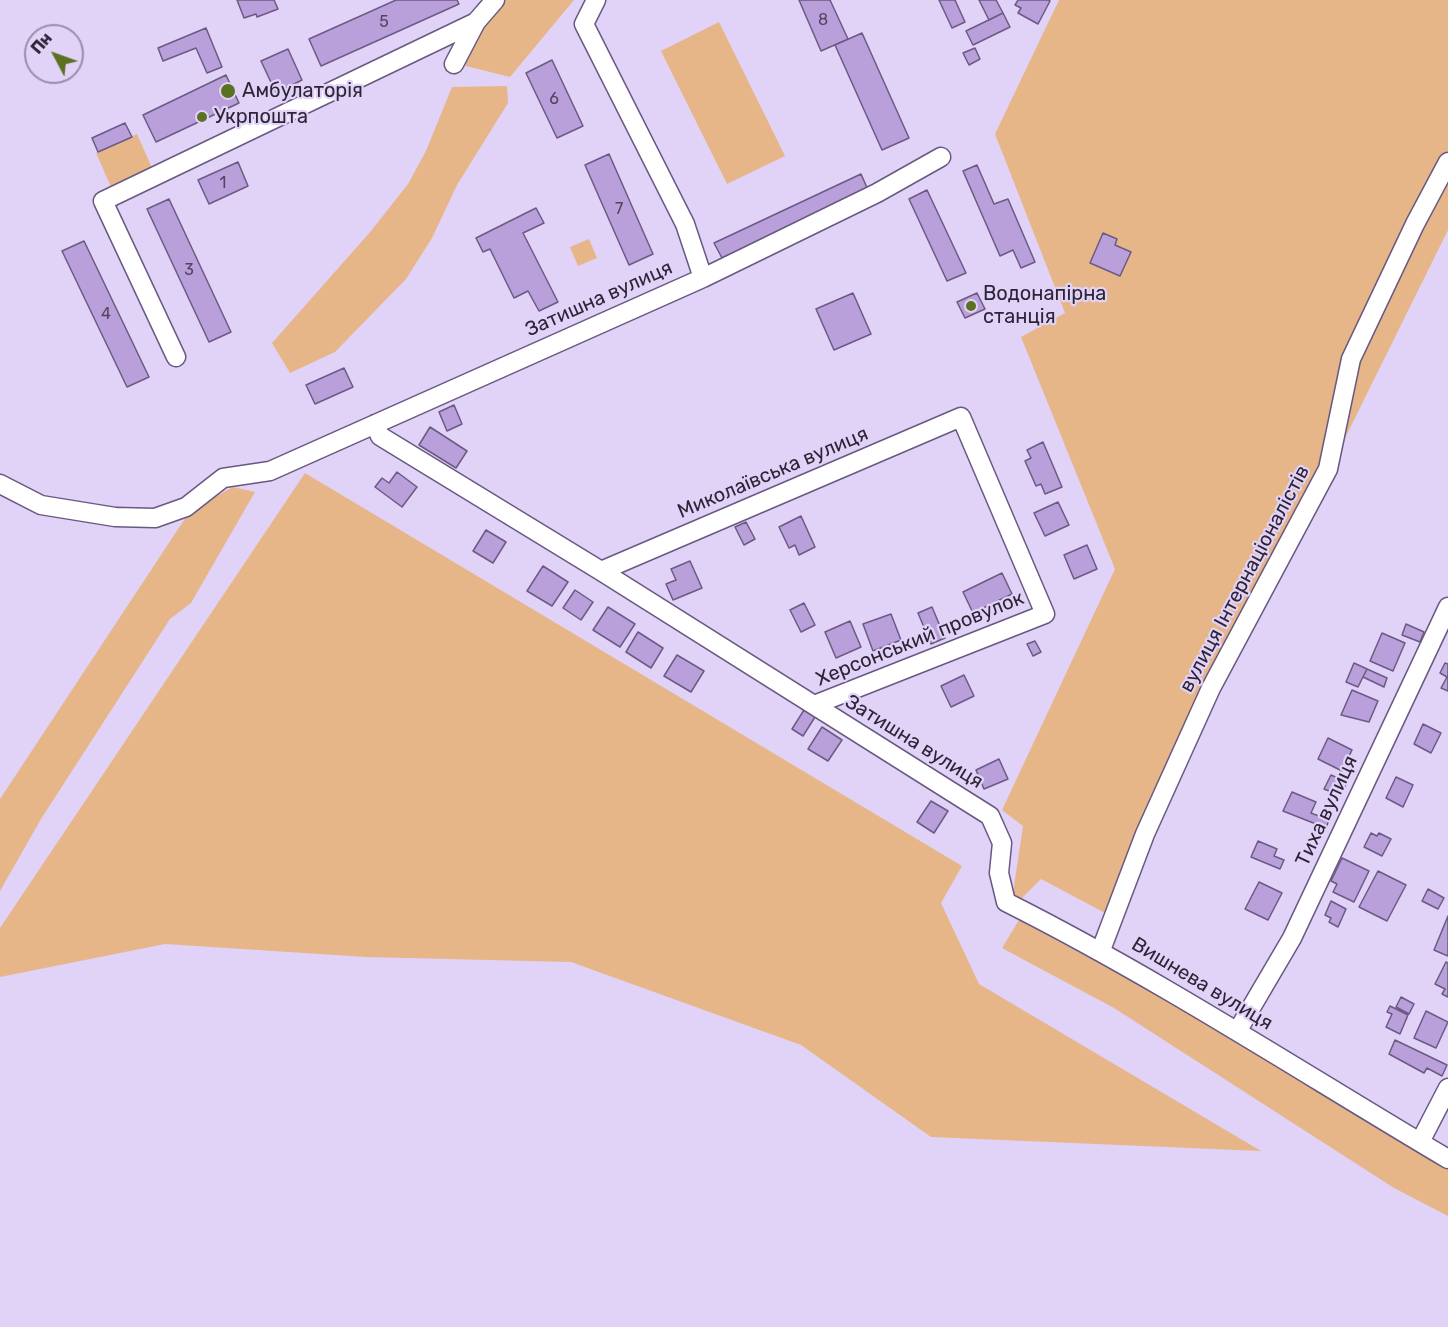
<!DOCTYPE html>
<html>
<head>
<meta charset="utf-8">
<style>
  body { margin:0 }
  #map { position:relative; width:1448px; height:1327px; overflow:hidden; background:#e1d2f8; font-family:Rubik,sans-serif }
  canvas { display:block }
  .north { position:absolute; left:24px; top:24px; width:60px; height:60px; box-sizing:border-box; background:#e1d2f8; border:2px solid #998dab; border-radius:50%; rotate:311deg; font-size:16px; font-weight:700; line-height:24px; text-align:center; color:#2d2537 }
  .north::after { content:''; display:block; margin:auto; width:21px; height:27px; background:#5b7122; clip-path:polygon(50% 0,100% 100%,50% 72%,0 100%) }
</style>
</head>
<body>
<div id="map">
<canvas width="1448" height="1327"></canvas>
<div class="north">Пн</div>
</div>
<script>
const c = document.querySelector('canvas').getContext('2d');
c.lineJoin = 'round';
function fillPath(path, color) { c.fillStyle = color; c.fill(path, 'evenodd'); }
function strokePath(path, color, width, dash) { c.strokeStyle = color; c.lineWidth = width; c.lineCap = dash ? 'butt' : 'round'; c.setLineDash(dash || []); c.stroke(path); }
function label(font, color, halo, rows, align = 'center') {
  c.font = font + ' Rubik,sans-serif'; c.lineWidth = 4.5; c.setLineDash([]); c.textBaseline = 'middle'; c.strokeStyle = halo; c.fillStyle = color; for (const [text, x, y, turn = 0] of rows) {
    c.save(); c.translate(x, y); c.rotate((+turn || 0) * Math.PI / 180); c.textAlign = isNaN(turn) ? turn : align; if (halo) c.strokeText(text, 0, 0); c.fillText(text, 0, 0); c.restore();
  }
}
fillPath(new Path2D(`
  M502,0H574L510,77L466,66L462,56Z
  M1059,0H1448V230L1109,915L1041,879L1021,899L1013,893L1023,826L1002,810L1115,569L1021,337L1065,313L995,134Z
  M719,22L785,156L727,184L661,51Z
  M507,86L508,103L457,185L432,238L406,279L335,352L290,373L272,343L371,231L408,184L426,151L452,87Z
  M137,134L152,168L111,187L96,153Z
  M589,239L597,258L578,266L570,247Z
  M305,473L962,866L941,903L979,984L1261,1151L931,1137L801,1045L571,962L366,957L165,944L0,977V928Z
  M233,487L255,492L191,603L170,619L41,819L0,891V799L190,511Z
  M1019,920L1212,1024L1448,1166V1216L1394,1188L1114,1008L1002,948Z`), '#e6b689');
const building = new Path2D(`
  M237,0H274L278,9L257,17L256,14L244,18Z
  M396,0H457L459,4L321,66L309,39Z
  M799,0H830L848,39L821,51Z
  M939,0H955L965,22L952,28Z
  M979,0H996L1003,13L989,20Z
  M1018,0H1048L1050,1L1038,24L1018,13L1021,8L1015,5Z
  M1003,13L1010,27L973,45L966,31Z
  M206,28L222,67L207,73L196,48L163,61L158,48Z
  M862,33L909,138L882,150L835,45Z
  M975,48L980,59L969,65L963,53Z
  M288,49L302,80L276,93L261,61Z
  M552,60L583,126L557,138L526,73Z
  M226,75L239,103L156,142L143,115Z
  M125,123L132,137L98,152L92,138Z
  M609,154L653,254L629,265L585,165Z
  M238,162L248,186L209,204L198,180Z
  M977,165L994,204L1008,199L1035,262L1021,268L1013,250L1000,256L963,171Z
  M861,174L868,190L722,258L714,243Z
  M927,190L966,273L947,281L909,199Z
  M169,199L231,332L209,342L147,209Z
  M536,208L544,223L523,233L558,302L539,311L528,291L514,298L490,249L483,252L476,238Z
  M1103,233L1117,239L1115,245L1131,252L1120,276L1090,263Z
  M84,241L149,377L127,387L62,251Z
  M853,293L871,334L834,350L816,309Z
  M977,293L985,309L965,318L957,302Z
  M344,368L353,387L315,404L306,385Z
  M454,405L462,424L447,431L439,412Z
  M430,427L467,451L456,468L419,445Z
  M1043,442L1062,487L1045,494L1041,484L1036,486L1025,461L1031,458L1027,450Z
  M397,472L417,487L402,507L375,487L382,478L389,483Z
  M1058,502L1069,525L1045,536L1034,513Z
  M801,516L815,547L799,555L795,545L789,548L779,527Z
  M746,522L755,539L744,545L735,527Z
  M486,530L506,542L493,563L473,551Z
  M1087,545L1097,569L1074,579L1064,555Z
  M690,561L702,588L673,600L666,584L676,580L671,569Z
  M543,566L568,582L552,606L527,591Z
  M1002,573L1012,594L973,613L963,592Z
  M575,590L593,602L581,620L563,608Z
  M804,603L815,625L801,632L790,610Z
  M608,607L635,624L620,647L593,630Z
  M932,607L945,638L931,644L918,613Z
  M891,614L901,640L873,651L863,624Z
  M850,621L861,647L836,658L825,632Z
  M1406,624L1424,632L1420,642L1402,635Z
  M638,632L663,648L651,668L626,652Z
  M1382,633L1405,643L1393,671L1370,661Z
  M1035,641L1041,652L1033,656L1027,644Z
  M677,655L704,671L691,692L664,676Z
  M1354,663L1367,669L1358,687L1346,682Z
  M1445,663L1448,664V691L1441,688L1447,677L1440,673Z
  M1367,669L1387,678L1384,687L1363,677Z
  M964,675L974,696L951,707L941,686Z
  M1352,690L1378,701L1369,722L1341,715Z
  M804,710L815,717L803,736L792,729Z
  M1423,724L1441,733L1431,753L1414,744Z
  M822,727L842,740L828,761L808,749Z
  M1328,738L1352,750L1342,771L1318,759Z
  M999,759L1008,779L984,789L976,770Z
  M1331,775L1347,782L1343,791L1336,788L1334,793L1324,789Z
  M1396,777L1413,785L1403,807L1386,798Z
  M1292,792L1316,802L1311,813L1329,820L1326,828L1283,811Z
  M931,801L948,811L934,833L917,822Z
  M1371,833L1377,836L1379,833L1391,839L1382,856L1364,847Z
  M1258,841L1277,849L1274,856L1284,860L1280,869L1251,857Z
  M1342,858L1369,871L1354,902L1333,892L1337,884L1331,881Z
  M1378,871L1406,885L1387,921L1359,907Z
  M1259,882L1282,893L1268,920L1245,909Z
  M1428,889L1444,898L1438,909L1422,901Z
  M1331,901L1346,909L1338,927L1329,922L1331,918L1325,915Z
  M1448,916V956L1434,950Z
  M1446,962L1448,963V997L1442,994L1445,989L1435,984Z
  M1401,997L1414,1004L1409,1014L1396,1007Z
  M1390,1006L1408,1015L1400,1034L1386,1027L1392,1014L1387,1012Z
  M1426,1011L1448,1022L1436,1048L1414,1038Z
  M1395,1040L1447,1065L1442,1076L1427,1068L1424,1073L1389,1054Z`);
fillPath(building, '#b9a0db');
strokePath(building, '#6b5a83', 1.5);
const minor = new Path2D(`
  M596,0L584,24L685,224L703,278
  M454,64L476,22L495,0
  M176,357L103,201L476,22
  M375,424L380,436L601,571L990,816L1002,843L999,873L1006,902C1159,979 1301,1072 1448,1159
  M0,484L41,505L115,517L155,518L186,507L223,478L270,471L703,278L877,193L941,157
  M601,571L961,417L1045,614L814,705
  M1101,950L1145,834L1211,688L1328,469L1351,359L1415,224L1448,162
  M1238,1030L1292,938L1448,607
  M1420,1142L1448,1088`);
strokePath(minor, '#695881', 21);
strokePath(minor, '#fff', 18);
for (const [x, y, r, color] of [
  [228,91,8,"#5b7122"],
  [202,117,6,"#5b7122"],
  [971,306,6,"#5b7122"]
]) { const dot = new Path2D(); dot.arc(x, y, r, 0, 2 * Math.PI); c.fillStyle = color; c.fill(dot); strokePath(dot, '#e1d2f8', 2); }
label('16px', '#504460', null, [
  ["8",823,20],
  ["5",384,22],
  ["6",554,99],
  ["1",223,183],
  ["7",619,209],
  ["3",189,270],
  ["4",106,314]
]);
label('20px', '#2d2537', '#e1d2f8', [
  ["Амбулаторія",242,91],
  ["Укрпошта",214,117],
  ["Водонапірна",983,294],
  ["станція",983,317]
], 'left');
label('20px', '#2d2537', '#e1d2f8', [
  ["Затишна вулиця",599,299,-24],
  ["Миколаївська вулиця",773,473,-23],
  ["вулиця Інтернаціоналістів",1245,579,-62],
  ["Херсонський провулок",920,639,-22],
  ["Затишна вулиця",914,742,32],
  ["Тиха вулиця",1327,811,-65],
  ["Вишнева вулиця",1202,984,31]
]);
</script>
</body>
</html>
